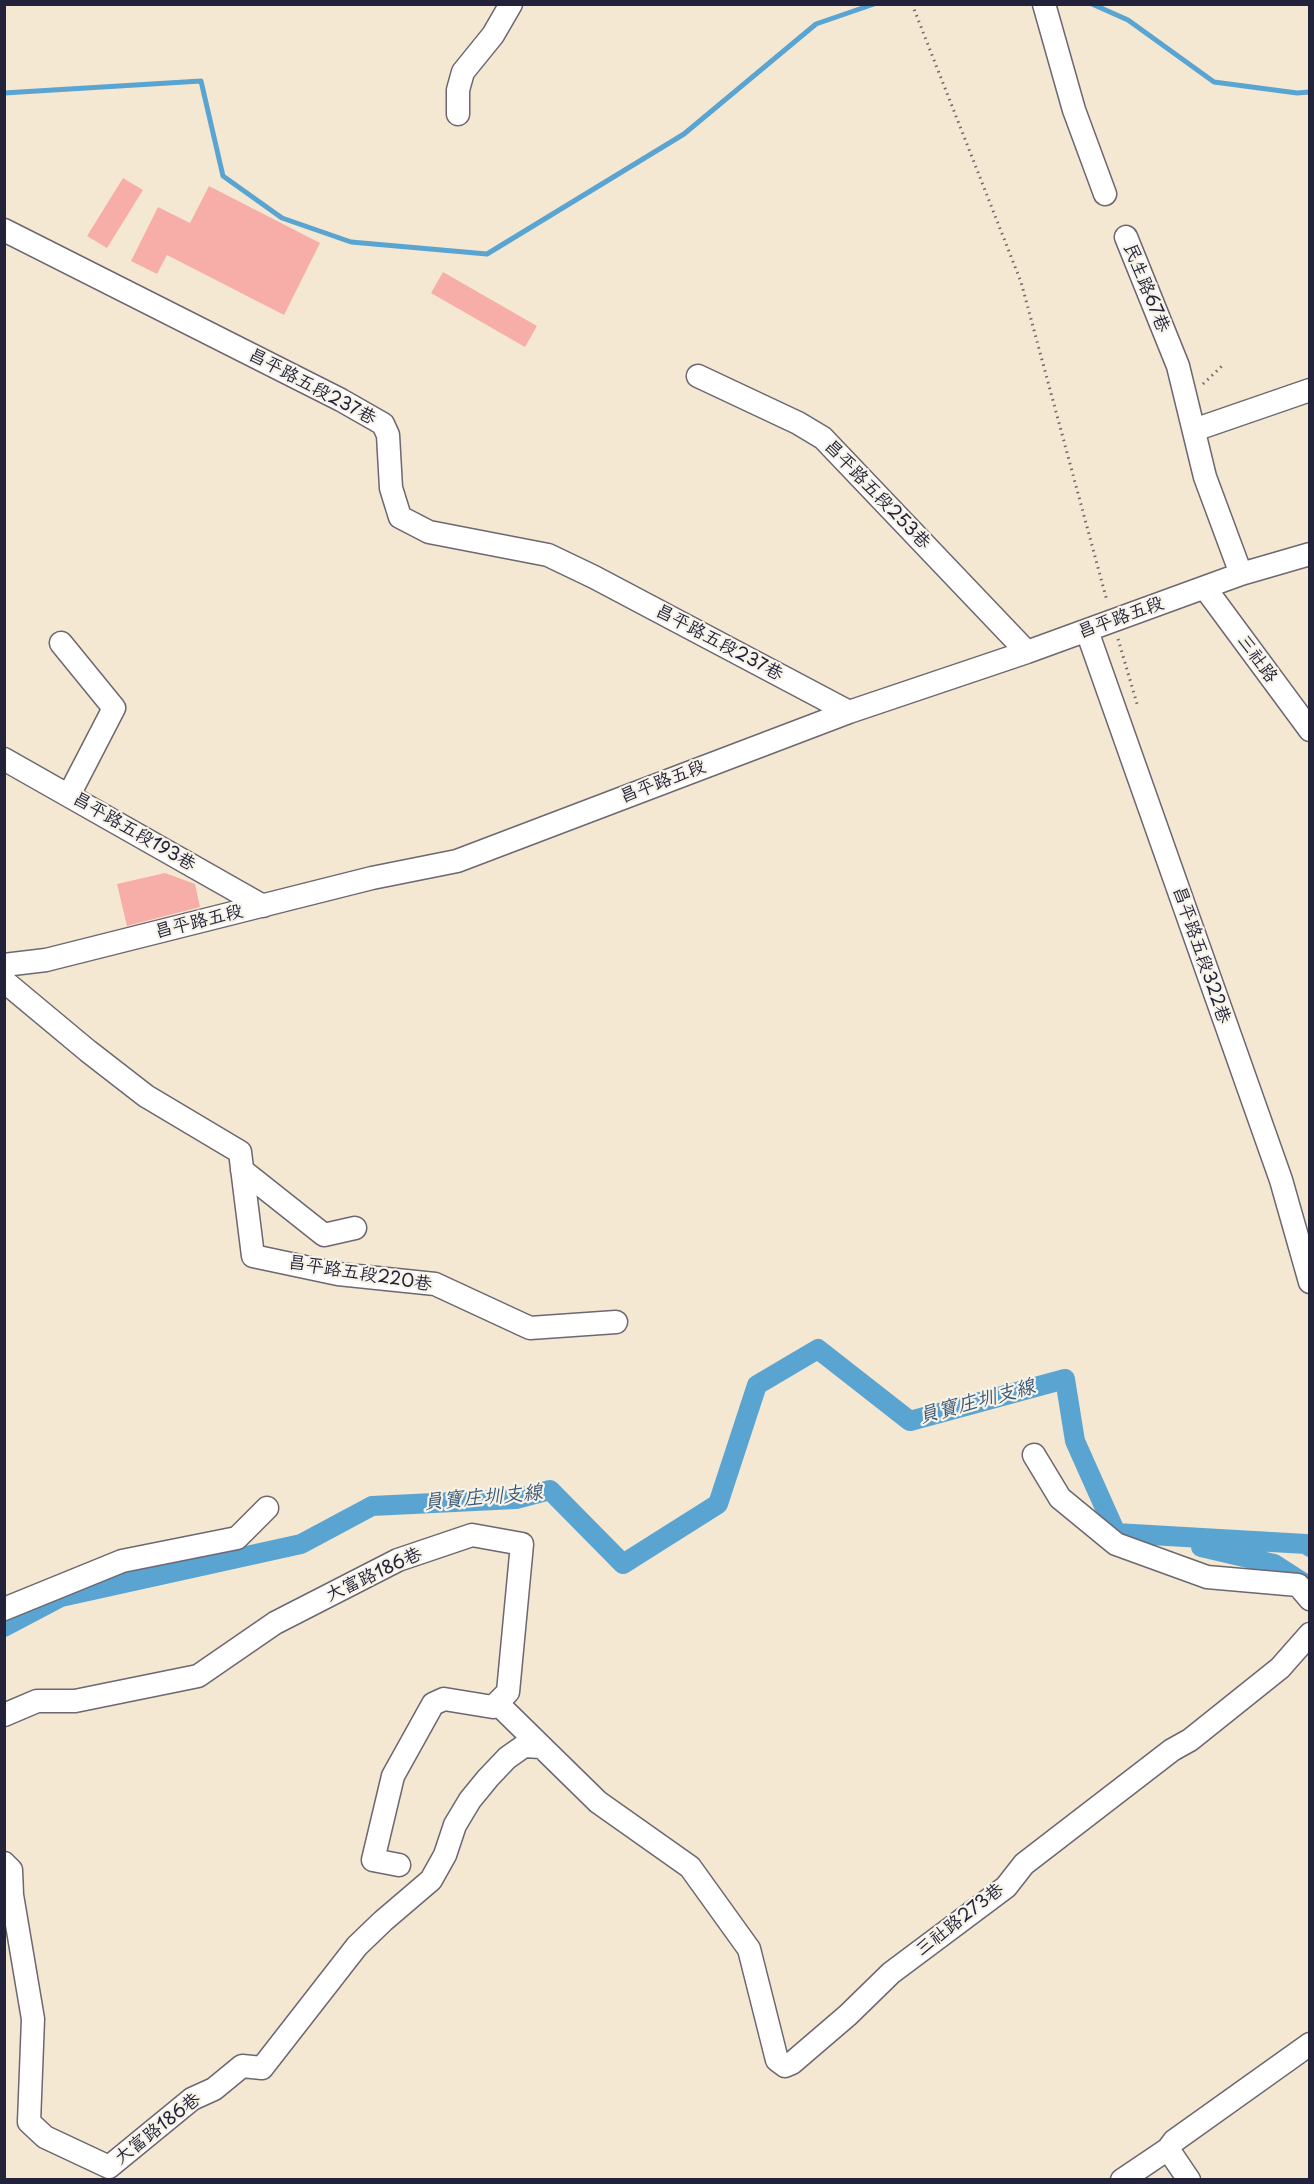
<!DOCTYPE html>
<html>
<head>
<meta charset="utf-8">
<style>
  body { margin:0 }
  #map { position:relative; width:1314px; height:2184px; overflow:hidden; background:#f5e8d3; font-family:"Playpen Sans",sans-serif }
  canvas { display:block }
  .frame { position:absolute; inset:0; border:6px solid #22223b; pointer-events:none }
</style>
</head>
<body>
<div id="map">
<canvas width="1314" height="2184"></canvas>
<div class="frame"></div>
</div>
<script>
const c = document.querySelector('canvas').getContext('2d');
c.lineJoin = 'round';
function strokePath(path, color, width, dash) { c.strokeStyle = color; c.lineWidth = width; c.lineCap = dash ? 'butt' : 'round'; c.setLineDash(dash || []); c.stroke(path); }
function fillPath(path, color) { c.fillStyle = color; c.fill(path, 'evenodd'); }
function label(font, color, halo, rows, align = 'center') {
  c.font = font + ' "Playpen Sans","LXGW WenKai TC",sans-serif'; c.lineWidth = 4.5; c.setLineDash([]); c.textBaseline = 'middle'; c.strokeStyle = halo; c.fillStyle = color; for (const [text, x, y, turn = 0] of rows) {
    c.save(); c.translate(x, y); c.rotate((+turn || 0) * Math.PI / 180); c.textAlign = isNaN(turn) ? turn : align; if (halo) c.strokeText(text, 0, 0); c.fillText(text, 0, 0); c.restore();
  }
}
strokePath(new Path2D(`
  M1092,4L1128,20L1214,82L1297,93L1310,92
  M4,93L201,81L223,176L282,218L351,242L487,254L684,134L816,24L874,4`), '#5aa4d2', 5);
strokePath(new Path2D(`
  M1201,1547L1274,1564L1310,1587
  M4,1627L61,1597L301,1544L372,1506L516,1499L550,1490L623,1564L718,1504L757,1385L818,1349L910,1421L1065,1379L1075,1441L1116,1533L1306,1544L1310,1547`), '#5aa4d2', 20);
fillPath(new Path2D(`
  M123,178L143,190L107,248L87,236Z
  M209,186L320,243L284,315L167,255L157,274L131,261L158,207L190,223Z
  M443,272L537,326L525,347L431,293Z
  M165,873L195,884L200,907L127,926L117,884Z`), '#f7aea9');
const minor = new Path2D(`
  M1044,4L1074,110L1105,194
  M458,114V90L463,72L493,35L511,4
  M4,230L341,400L383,424L388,435L391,488L400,517L429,532L548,555L594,577L849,712
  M1126,237L1178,366L1205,477L1241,574
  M698,376L798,423L823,438L1027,652
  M1194,430L1310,390
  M1205,588L1310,730
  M1087,631L1281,1180L1310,1282
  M61,643L114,708L69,795
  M4,759L263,906
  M4,965L46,960L372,878L457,861L849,712L1027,652L1241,574L1310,554
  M4,981L88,1051L146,1096L240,1152L253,1256L338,1274L435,1284L530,1328L616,1322
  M242,1170L324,1235L355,1228
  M1034,1455L1060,1498L1116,1544L1207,1577L1298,1585L1310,1599
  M4,1609L122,1561L237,1538L267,1508
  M497,1703L598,1802L690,1867L749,1949L777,2060L785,2066L792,2063L848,2015L891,1973L1006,1887L1024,1864L1172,1750L1190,1740L1280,1668L1310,1634
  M4,1715L37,1701H75L198,1676L275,1623L398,1560L472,1535L522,1544L508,1692L493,1707L444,1699L433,1704L393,1776L373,1860L399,1865
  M4,1863L11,1870L12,1895L33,2019L29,2122L45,2137L109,2167L192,2099L214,2089L242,2066L262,2068L357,1946L383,1921L431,1880L445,1855L455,1825L470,1800L488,1778L507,1758L524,1746L541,1747
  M1168,2149L1189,2180
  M1122,2180L1168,2149L1174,2141L1310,2044`);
strokePath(minor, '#6c6770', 25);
strokePath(new Path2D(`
  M912,4L1021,282L1107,601
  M1203,384L1223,365
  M1118,639L1138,707`), '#6c6770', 3, [1.5, 4.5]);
strokePath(minor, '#fff', 22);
label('18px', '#22223b', '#f7f3e8', [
  ["民生路67巷",1146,288,68],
  ["昌平路五段237巷",312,387,28],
  ["昌平路五段253巷",877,495,46],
  ["昌平路五段",1121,618,-20],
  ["昌平路五段237巷",719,643,28],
  ["三社路",1257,659,54],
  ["昌平路五段",663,782,-21],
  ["昌平路五段193巷",134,832,30],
  ["昌平路五段",199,922,-14],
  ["昌平路五段322巷",1201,955,71],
  ["昌平路五段220巷",360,1274,9],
  ["大富路186巷",374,1575,-25],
  ["三社路273巷",960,1920,-38],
  ["大富路186巷",158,2129,-38]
]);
label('italic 20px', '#385677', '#f7f3e8', [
  ["員寶庄圳支線",977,1402,-15],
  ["員寶庄圳支線",483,1498,-5]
]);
</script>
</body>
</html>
